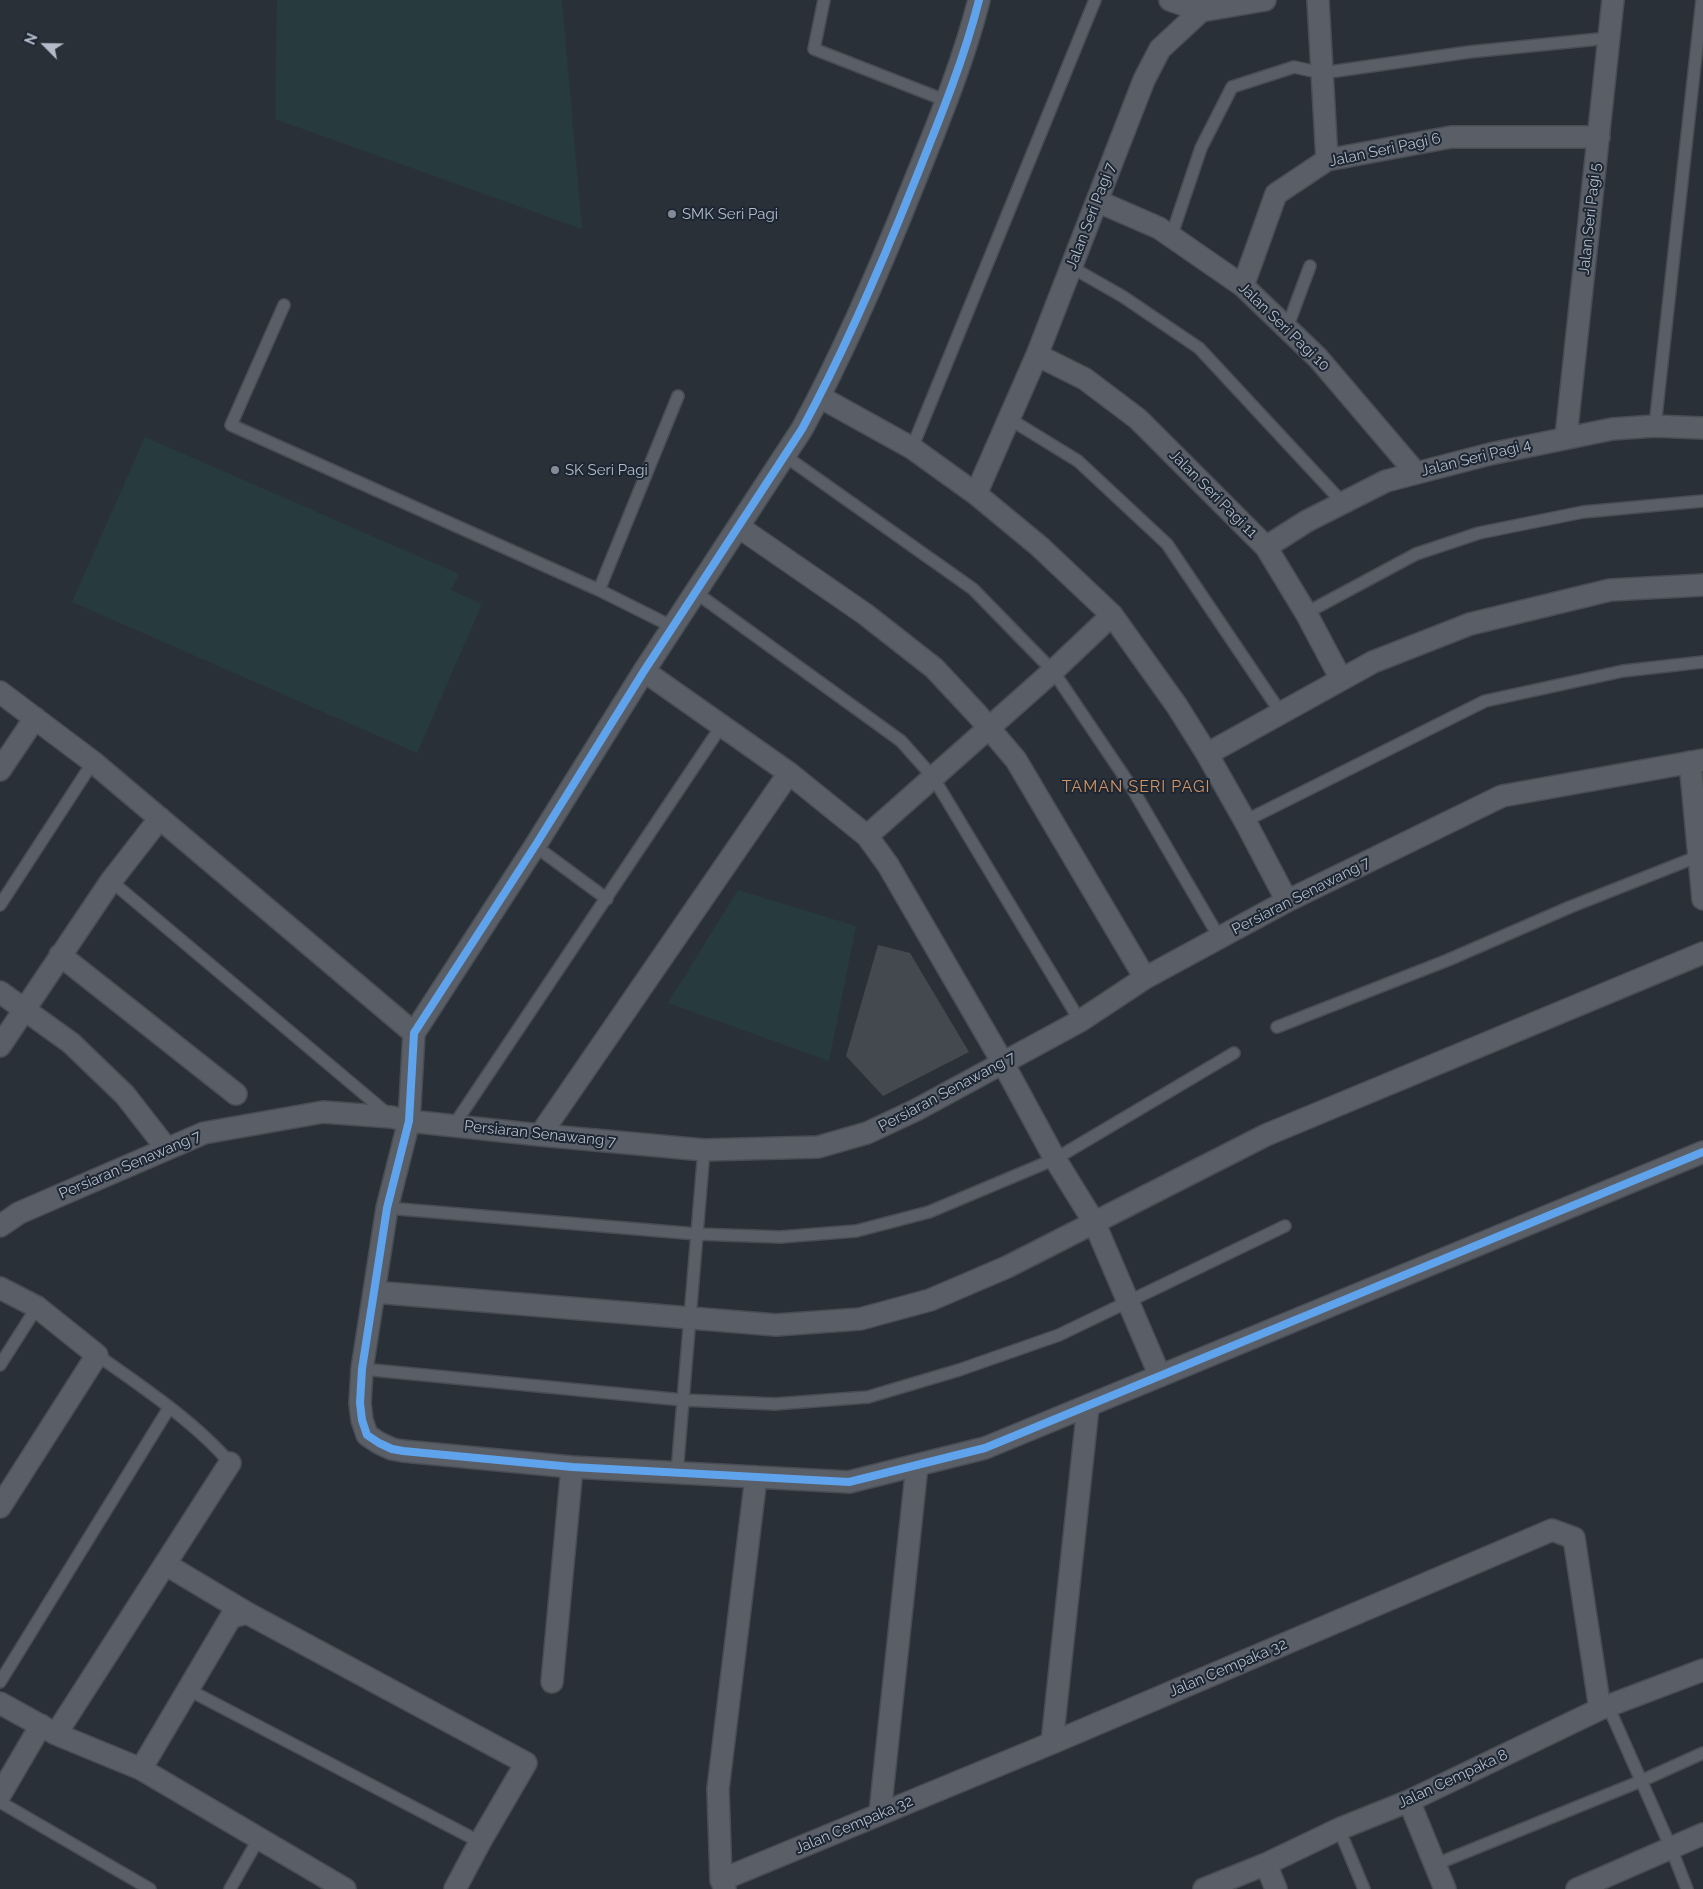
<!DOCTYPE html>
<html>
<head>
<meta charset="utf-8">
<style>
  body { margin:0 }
  #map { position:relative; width:1703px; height:1889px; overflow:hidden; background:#2a3038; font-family:Raleway,sans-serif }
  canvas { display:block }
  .north { position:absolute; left:20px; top:20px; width:50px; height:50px; -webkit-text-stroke:4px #1d2633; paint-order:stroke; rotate:293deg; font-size:14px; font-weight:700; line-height:20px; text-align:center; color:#b4bcc9 }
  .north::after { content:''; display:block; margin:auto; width:18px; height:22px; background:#b4bcc9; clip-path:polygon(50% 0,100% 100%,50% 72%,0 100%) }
</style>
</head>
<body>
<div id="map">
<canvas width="1703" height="1889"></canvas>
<div class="north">N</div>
</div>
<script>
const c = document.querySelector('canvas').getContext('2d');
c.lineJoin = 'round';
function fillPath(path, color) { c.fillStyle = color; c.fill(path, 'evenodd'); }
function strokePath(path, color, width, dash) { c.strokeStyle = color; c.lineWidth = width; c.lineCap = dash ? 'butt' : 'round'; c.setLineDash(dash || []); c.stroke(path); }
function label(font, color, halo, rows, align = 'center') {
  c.font = font + ' Raleway,sans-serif'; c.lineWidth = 4; c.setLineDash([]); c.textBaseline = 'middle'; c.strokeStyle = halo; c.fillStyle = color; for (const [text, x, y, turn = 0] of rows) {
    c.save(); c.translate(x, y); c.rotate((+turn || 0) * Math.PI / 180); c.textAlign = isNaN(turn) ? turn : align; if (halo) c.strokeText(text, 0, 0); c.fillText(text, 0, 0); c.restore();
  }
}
fillPath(new Path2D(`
  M277,0H562L582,229L275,119Z
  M145,437L459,574L451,590L482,604L417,753L72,602Z
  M738,890L856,926L829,1061L668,1003Z`), '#273a3e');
fillPath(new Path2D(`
  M878,945L910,953L969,1052L883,1096L846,1056Z`), '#444950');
const lane = new Path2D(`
  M824,0L814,49L947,101
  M1171,237L1201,148L1232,87L1294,67L1322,73L1469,52L1609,38
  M1071,267L1122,296L1199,348L1343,503
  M284,305L231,425L599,590L678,396
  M1287,328L1310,266
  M1008,418L1078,461L1167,544L1281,713
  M1655,426L1702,0
  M912,448L1095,0
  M785,456L973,589L1053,671L1132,788L1219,937
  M599,590L673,627
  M695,592L901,741L933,777L1080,1021
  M1306,613L1416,554L1479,533L1583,512L1703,501
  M1245,821L1485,701L1623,671L1703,662
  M535,846L607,899
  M111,881L389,1115
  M0,905L93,762
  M1277,1027L1448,960L1570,907L1699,856
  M454,1125L722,725
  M387,1208L697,1234L780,1237L856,1231L929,1212L1055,1159L1234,1053
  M97,1355C141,1386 195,1422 230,1463
  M0,1365L37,1307
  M362,1369L683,1400L775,1404L868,1397L959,1370L1059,1335L1285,1226
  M677,1472L704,1150
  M0,1682L169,1408
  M187,1689L480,1842
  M1608,1706L1671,1848L1687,1889
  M0,1802L150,1889
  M1339,1829L1364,1889
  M1434,1865L1641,1781L1703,1753
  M230,1889L259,1838`);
const street = new Path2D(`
  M979,0C963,63 938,123 914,183C881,266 845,350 802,429L644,671L535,846L414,1033L409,1121L387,1208L362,1369L360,1403L362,1420L367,1435L379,1443L392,1449L403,1451L572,1467L849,1482L985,1448L1703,1152
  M1170,0L1201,11
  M1318,0L1327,160
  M1097,201L1159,228L1243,286L1318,358L1416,473
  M1243,286L1276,194L1327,160L1451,137H1599
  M1037,355L1085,379L1138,419L1266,547L1306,613L1341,679
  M820,397L912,448L976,494L1039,546L1112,615L1177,706L1207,754L1245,821L1287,901
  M1566,437L1613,0
  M976,494L1037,355L1144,80L1160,49L1201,11L1265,0
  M739,527L865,614L934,668L977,714L1016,760L1145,978
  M1266,547L1307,521L1386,481L1490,454L1612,429L1655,426L1703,428
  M644,671L789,773L867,836L888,865L1003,1063L1055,1159L1094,1222L1160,1376
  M0,692L93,762L414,1033
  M1207,754L1373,662L1470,624L1610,590L1703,585
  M1690,762L1703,899
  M0,770L35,718
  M867,836L1053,671L1112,615
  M60,955L236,1094
  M0,992L71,1043L125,1095L167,1149
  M0,1046L111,881L160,818
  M540,1135L789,773
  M0,1226L19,1213L204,1133L323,1112L391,1117L409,1121L540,1135L704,1150L818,1147L867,1133L916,1110L1080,1021L1145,978L1287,901L1502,796L1703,760
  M0,1288L37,1307L97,1355L0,1507
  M374,1292L776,1325L860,1319L930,1300L1007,1267L1266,1135L1703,953
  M165,1564L247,1613L526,1763L480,1842L455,1889
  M552,1682L572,1467
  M0,1703L56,1734L141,1769L345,1889
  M56,1734L230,1463
  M1052,1743L1088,1407
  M141,1769L231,1617L247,1613
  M0,1795L41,1725
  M1409,1801L1445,1889
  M880,1813L917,1465
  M1266,1864L1276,1889
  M721,1880L1052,1743L1552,1530L1574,1538L1600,1709
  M725,1889L721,1880L718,1789L756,1477
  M1204,1889L1266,1864L1339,1829L1409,1801L1600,1709L1703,1670
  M1577,1889L1703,1834`);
strokePath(lane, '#484c53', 14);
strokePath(street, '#484c53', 24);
strokePath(lane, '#5a5e66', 11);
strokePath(street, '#5a5e66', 21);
strokePath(new Path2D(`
  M979,0C963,63 938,123 914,183C881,266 845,350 802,429L644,671L535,846L414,1033L409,1121L387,1208L362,1369L360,1403L362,1420L367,1435L379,1443L392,1449L403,1451L572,1467L849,1482L985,1448L1703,1152`), '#60a3ed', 8);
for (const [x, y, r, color] of [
  [672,214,5,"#848b96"],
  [555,470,5,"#848b96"]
]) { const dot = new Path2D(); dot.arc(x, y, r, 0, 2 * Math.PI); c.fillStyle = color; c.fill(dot); strokePath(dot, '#1d2633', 2); }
label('15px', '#b4bcc9', '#1d2633', [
  ["Jalan Seri Pagi 6",1385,150,-12],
  ["Jalan Seri Pagi 7",1091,216,-69],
  ["Jalan Seri Pagi 5",1590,219,-84],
  ["Jalan Seri Pagi 10",1284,327,44],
  ["Jalan Seri Pagi 4",1476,458,-14],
  ["Jalan Seri Pagi 11",1213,494,45],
  ["Persiaran Senawang 7",1301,896,-27],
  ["Persiaran Senawang 7",947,1092,-28],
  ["Persiaran Senawang 7",540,1134,6],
  ["Persiaran Senawang 7",130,1165,-23],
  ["Jalan Cempaka 32",1228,1668,-23],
  ["Jalan Cempaka 8",1453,1779,-25],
  ["Jalan Cempaka 32",854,1825,-23]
]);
label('15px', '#b4bcc9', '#1d2633', [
  ["SMK Seri Pagi",682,214],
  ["SK Seri Pagi",565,470]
], 'left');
c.letterSpacing = '1px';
label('16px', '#d59563', '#1d2633', [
  ["TAMAN SERI PAGI",1136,787]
]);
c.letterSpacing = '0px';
</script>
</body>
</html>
